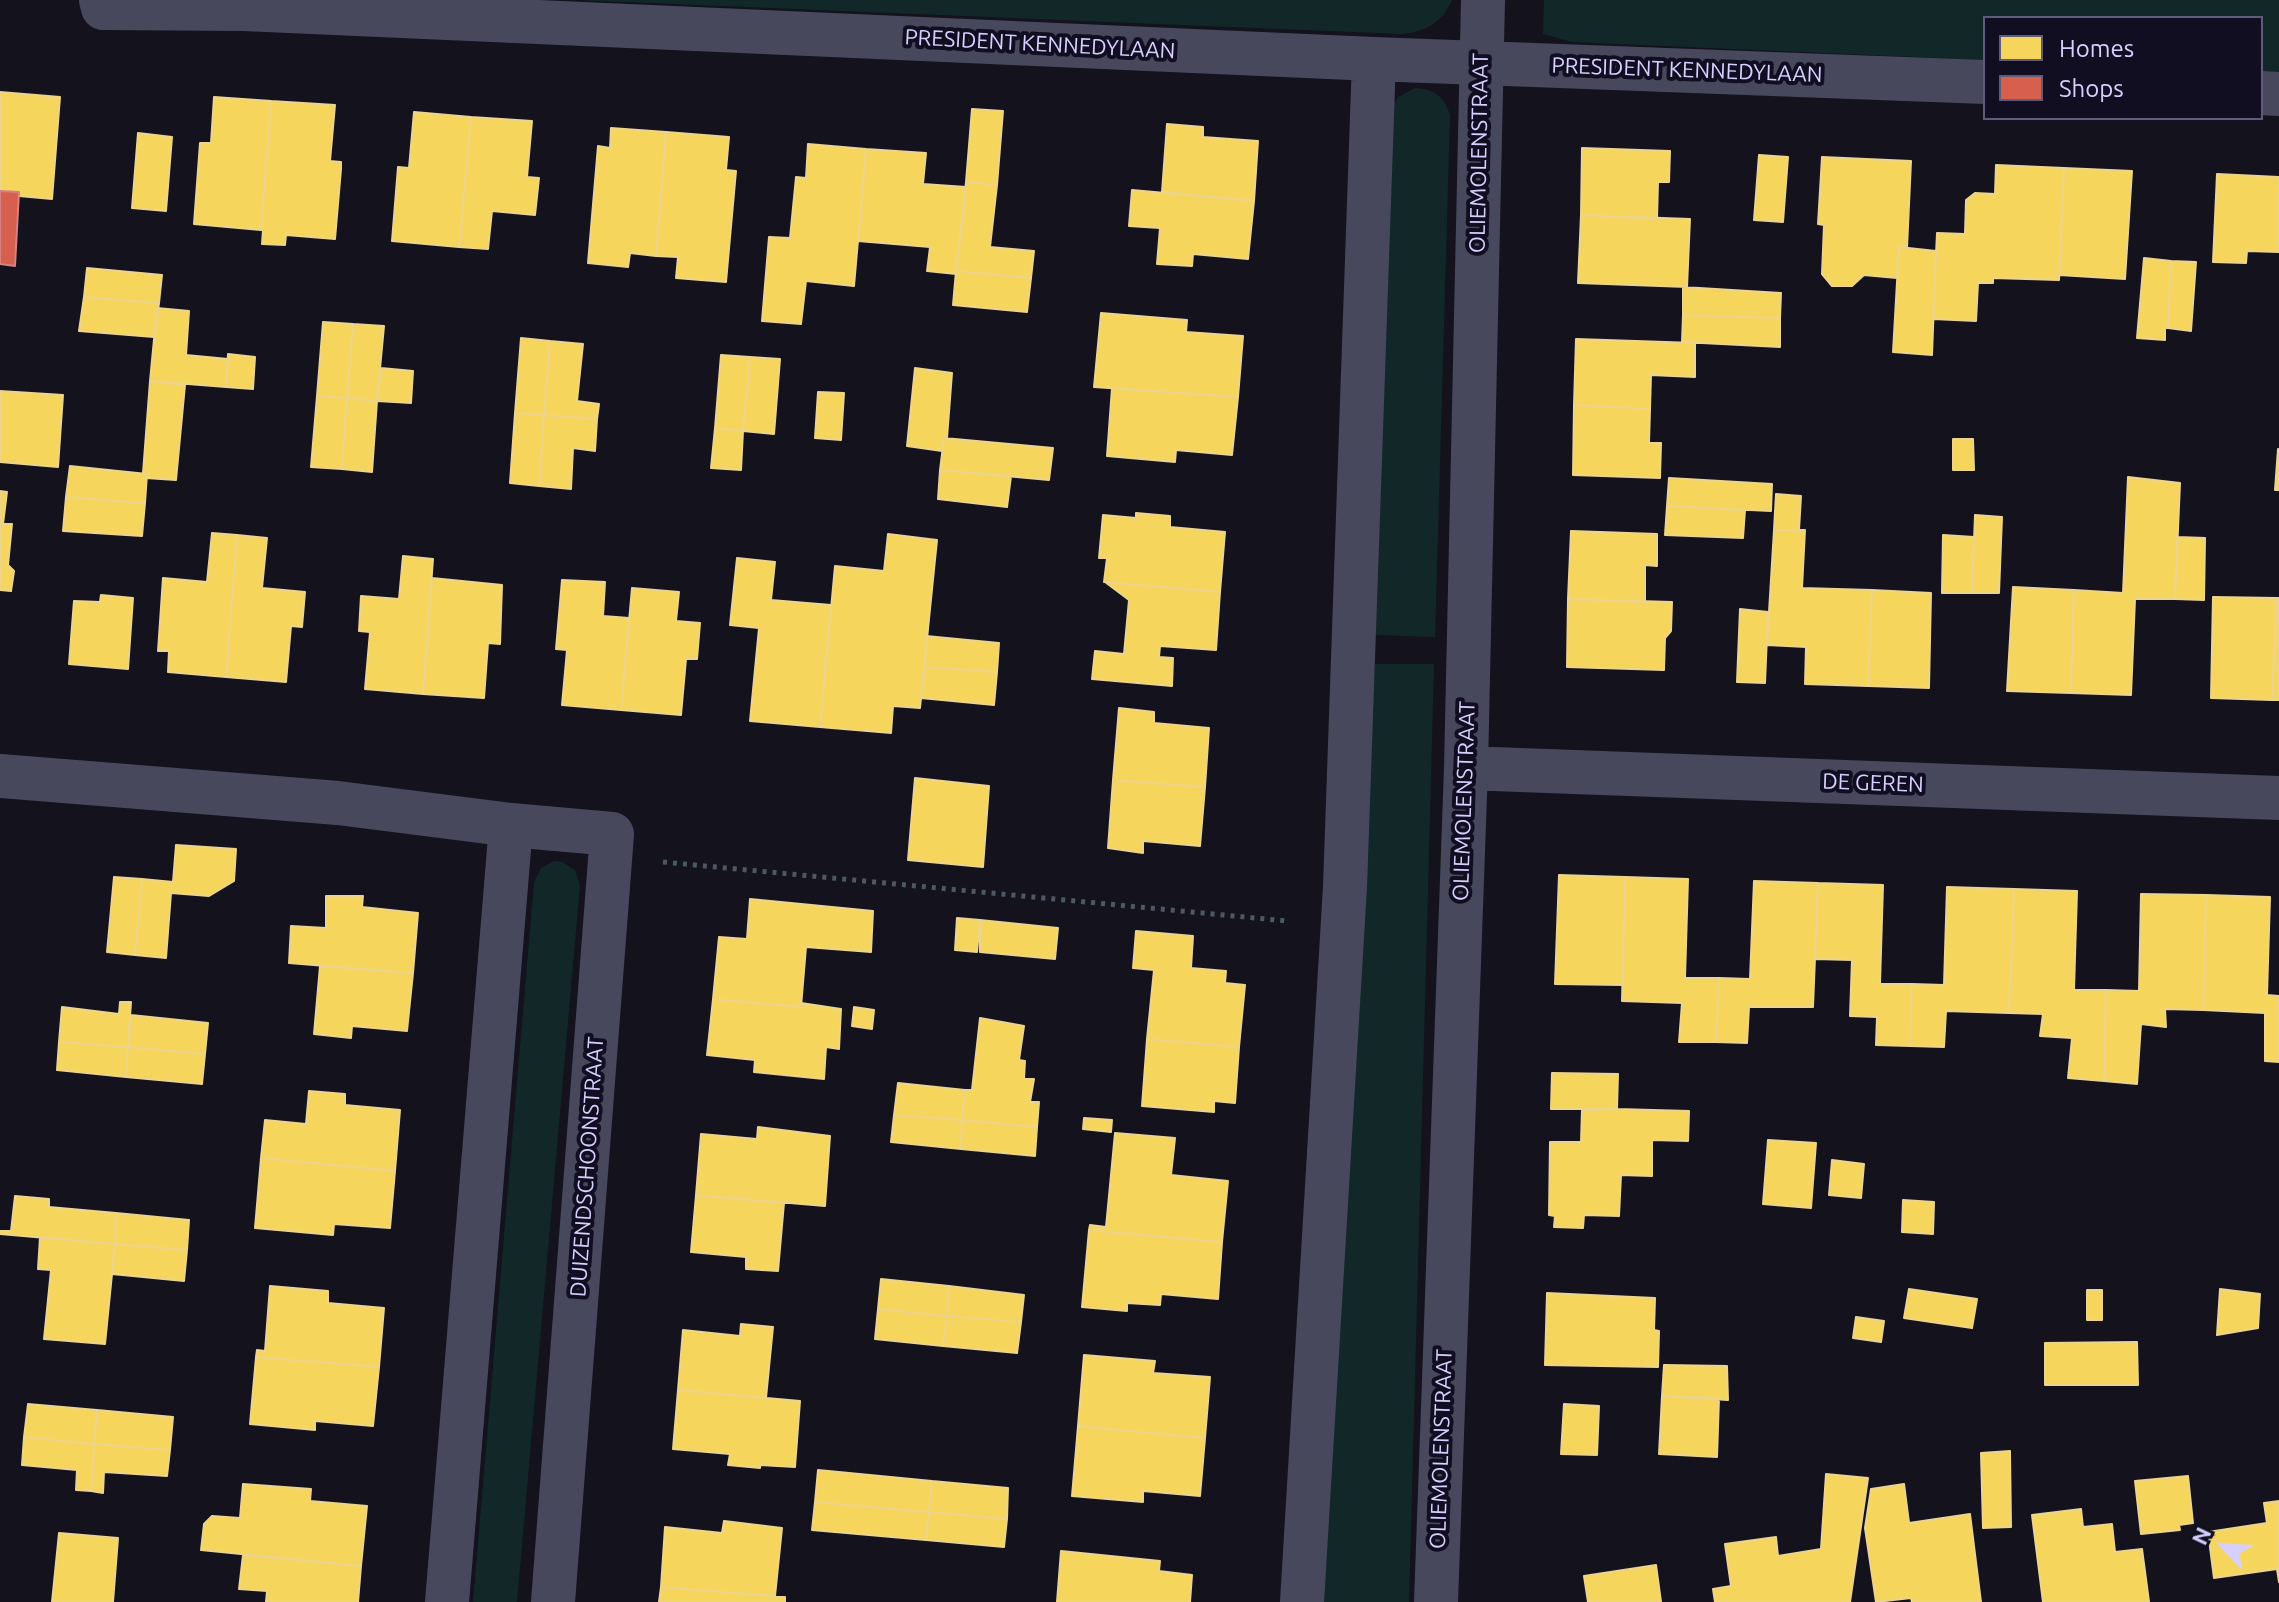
<!DOCTYPE html>
<html>
<head>
<meta charset="utf-8">
<style>
  body { margin:0 }
  #map { position:relative; width:2279px; height:1602px; overflow:hidden; background:#14121d; font-family:Ubuntu,sans-serif }
  canvas { display:block }
  .legend { position:absolute; left:1983px; top:16px; width:280px; height:104px; box-sizing:border-box; background:#110e21; border:2px solid #5f5c79; margin:0; padding:10px 14px; list-style:none; font-size:24px; color:#d5d0fd }
  .legend li { display:flex; align-items:center; gap:16px; height:40px }
  .legend b { width:40px; border:2px solid #5f5c79 }
  .north { position:absolute; left:2183px; top:1506px; width:80px; height:80px; -webkit-text-stroke:6px #110e21; paint-order:stroke; rotate:295deg; font-size:22px; font-weight:700; line-height:32px; text-align:center; color:#d5d0fd }
  .north::after { content:''; display:block; margin:auto; width:28px; height:36px; background:#d5d0fd; clip-path:polygon(50% 0,100% 100%,50% 72%,0 100%) }
</style>
</head>
<body>
<div id="map">
<canvas width="2279" height="1602"></canvas>
<ul class="legend">
<li><b style="height:22px;background:#f6d55c"></b>Homes</li>
<li><b style="height:22px;background:#d6604d"></b>Shops</li>
</ul>
<div class="north">N</div>
</div>
<script>
const c = document.querySelector('canvas').getContext('2d');
c.lineJoin = 'round';
function fillPath(path, color) { c.fillStyle = color; c.fill(path, 'evenodd'); }
function strokePath(path, color, width, dash) { c.strokeStyle = color; c.lineWidth = width; c.lineCap = dash ? 'butt' : 'round'; c.setLineDash(dash || []); c.stroke(path); }
function label(font, color, halo, rows, align = 'center') {
  c.font = font + ' Ubuntu,sans-serif'; c.lineWidth = 8; c.setLineDash([]); c.textBaseline = 'middle'; c.strokeStyle = halo; c.fillStyle = color; for (const [text, x, y, turn = 0] of rows) {
    c.save(); c.translate(x, y); c.rotate((+turn || 0) * Math.PI / 180); c.textAlign = isNaN(turn) ? turn : align; if (halo) c.strokeText(text, 0, 0); c.fillText(text, 0, 0); c.restore();
  }
}
fillPath(new Path2D(`
  M577,0H1452C1442,23 1425,32 1401,34Z
  M1544,0H2279V73L2261,72V18H1985V60L1572,42L1543,34Z
  M1415,88C1434,89 1445,97 1450,115L1435,637L1375,635L1393,106L1398,97Z
  M1375,664H1434L1409,1602H1321Z
  M554,861L562,862L575,870L580,885L517,1602H473L534,882L541,868Z`), '#122828');
const homes = new Path2D(`
  M0,92L60,97L52,199L19,196V192L0,191Z
  M214,97L271,101L261,230L194,224L200,143H211Z
  M271,101L335,105L330,161L341,162V169L335,239L286,235L285,245L262,244L263,230H261Z
  M972,109L1003,111L997,185L966,182Z
  M414,112L471,117L459,247L392,241L398,167L409,168Z
  M471,117L532,121L527,177L539,178L535,215L492,211L488,249L459,247Z
  M1167,124L1203,127V137L1258,141L1254,201L1162,192Z
  M611,128L666,132L656,256L630,253L628,267L588,263L598,146L610,148Z
  M666,132L729,137L726,170L736,171L726,282L676,278L678,257L656,256Z
  M138,133L172,137L166,211L132,208Z
  M808,144L866,149L854,286L806,281L801,324L762,321L769,237L790,238L796,177L806,178Z
  M1582,148L1670,151L1669,182H1658L1657,219L1581,215Z
  M866,149L926,153L923,184L966,187L956,274L927,271L930,247L858,241Z
  M1759,155L1788,157L1783,222L1754,220Z
  M1822,157L1911,161L1907,248L1899,247L1897,278L1864,275L1852,286H1832L1822,274L1824,225L1818,224Z
  M1996,165L2064,168L2059,280L1993,278V283H1978L1976,321L1933,319L1937,233L1965,234L1966,200L1975,193L1995,194Z
  M2064,168L2132,171L2125,279L2059,275Z
  M2217,174L2279,177V252L2247,251L2246,263L2213,262Z
  M966,182L997,185L990,247L1034,251L1031,278L956,271Z
  M1132,190L1254,201L1248,259L1193,254L1192,266L1157,264L1160,228L1129,226Z
  M1581,215L1690,219L1687,287L1578,283Z
  M1899,247L1936,251L1932,355L1893,352Z
  M2144,258L2171,261L2168,328H2165V340L2137,338Z
  M2171,261L2196,262L2191,331L2168,328Z
  M87,268L162,275L159,303L84,297Z
  M956,271L1031,278L1027,312L953,305Z
  M1683,287L1781,293L1780,318L1683,315Z
  M84,297L159,303L154,337L79,331Z
  M157,308L189,311L186,355L228,359L226,387L150,381Z
  M1101,313L1187,320L1186,332L1243,336L1238,397L1094,387Z
  M1683,315L1780,318V347L1682,342Z
  M323,322L353,324L347,398L317,396Z
  M353,324L384,326L377,401L347,398Z
  M521,338L550,341L544,415L515,413Z
  M1576,339L1695,343V377L1651,375L1650,409L1574,405Z
  M550,341L583,344L577,401L599,404L597,419L544,415Z
  M228,354L255,357L253,389L226,387Z
  M721,355L750,357L743,431L715,428Z
  M750,357L780,359L774,434L743,431Z
  M381,368L413,371L411,403L377,401Z
  M915,368L952,373L947,438H944L942,451L907,446Z
  M150,381L185,385L176,480L146,478L147,474L143,473Z
  M1112,388L1238,397L1232,455L1176,450L1175,462L1107,456Z
  M0,391L63,395L58,467L0,462Z
  M818,392L844,393L841,440L815,438Z
  M317,396L347,398L342,469L311,467Z
  M347,398L377,401L372,472L342,469Z
  M1574,405L1650,409L1649,443H1661L1660,478L1573,475Z
  M515,413L544,415L539,486L510,483Z
  M544,415L597,419L595,451L573,448L571,489L539,486Z
  M715,428L743,431L741,470L711,468Z
  M944,438L1053,448L1049,480L940,470Z
  M1953,439H1973L1974,470H1953Z
  M2278,449H2279V490H2275Z
  M70,466L147,474L145,503L66,497Z
  M940,470L1011,476L1007,507L938,499Z
  M2128,477L2180,483L2175,599H2135L2131,695L2071,693L2074,590L2123,593Z
  M1669,478L1772,484L1771,511L1667,506Z
  M0,491L7,492L3,524H12L8,565L14,571L11,591L0,590Z
  M1776,494L1801,496L1799,530H1774Z
  M66,497L145,503L142,536L63,531Z
  M1667,506L1745,510L1743,538L1665,535Z
  M1136,513L1170,516V527L1225,532L1220,592L1104,582L1107,558H1099L1103,515L1136,518Z
  M1975,515L2002,517L1999,593H1972Z
  M1774,530H1805L1802,588L1872,590L1868,686L1805,684L1806,647L1767,645Z
  M1571,531L1657,534V566L1645,565V602L1568,599Z
  M212,533L237,535L226,677L168,672L169,651H158L163,578L207,582Z
  M888,534L937,540L920,708L893,706L891,733L820,727L835,566L884,571Z
  M237,535L267,538L262,588L305,592L302,627L291,626L286,682L226,677Z
  M1943,535L1974,537L1972,593H1942Z
  M2177,537L2205,538L2204,600L2175,599Z
  M403,556L433,559L423,694L365,689L370,632L359,631L361,596L399,599Z
  M737,558L775,562L771,600L831,605L820,727L750,721L759,628L730,625Z
  M432,578L502,585L500,644L488,643L484,698L423,694Z
  M562,580L605,582L603,616L629,618L621,710L562,705L567,650L556,649Z
  M1105,582L1220,592L1216,650L1160,646L1159,657L1173,658L1172,686L1092,679L1095,651L1124,654L1129,600Z
  M2013,587L2074,590L2071,693L2007,691Z
  M632,588L679,592L676,621L700,623L697,659H686L681,715L621,710Z
  M1872,590L1931,593L1929,688L1868,686Z
  M101,595L133,598L128,669L69,664L74,601L100,602Z
  M2213,597L2277,598L2272,700L2211,698Z
  M2277,598H2279V700H2272Z
  M1568,599L1672,602L1671,631L1665,638L1664,670L1567,667Z
  M1740,609L1768,612L1765,683L1737,682Z
  M926,636L999,643L997,672L925,667Z
  M925,667L997,672L994,705L921,698Z
  M1119,708L1154,712V723L1209,728L1205,787L1113,780Z
  M915,778L989,786L983,867L908,860Z
  M1113,780L1205,787L1200,846L1143,841V853L1108,848Z
  M176,845L236,849L234,881L209,896L171,893L166,958L135,955L142,879L173,882Z
  M1559,875L1625,877L1623,985L1555,984Z
  M114,877L142,879L135,955L107,952Z
  M1625,877L1688,879L1685,978H1719L1716,1042H1679L1682,1003L1622,1001Z
  M1754,881L1818,883L1813,1007H1749L1747,1043L1716,1042L1719,978L1750,979Z
  M1818,883L1883,885L1880,984H1912L1910,1046L1876,1045L1877,1017L1850,1016L1852,960L1815,959Z
  M1947,887L2014,889L2009,1013L1946,1011L1944,1047L1910,1046L1912,984L1944,985Z
  M2014,889L2077,891L2074,990H2106L2104,1081L2068,1078L2072,1038L2040,1036L2043,1014L2009,1013Z
  M2141,894L2206,895L2203,1010L2165,1009L2166,1027L2141,1024L2137,1084L2104,1081L2106,990L2139,991Z
  M2206,895L2270,897L2267,995L2279,996V1062L2265,1061V1013L2203,1010Z
  M326,896H363L362,907L418,913L413,973L289,963L291,926L326,928Z
  M750,899L873,911L871,952L806,947L801,1007L713,999L719,937L747,939Z
  M957,918L980,920L977,952L955,950Z
  M980,920L1058,928L1055,959L980,952Z
  M1136,931L1193,936L1191,968L1226,971L1225,983L1245,985L1239,1047L1147,1039L1154,970L1133,968Z
  M320,966L413,973L407,1031L352,1026L351,1038L314,1034Z
  M713,999L801,1007V1003L841,1009L839,1049L826,1047L824,1079L754,1072L755,1060L707,1055Z
  M120,1002H131L128,1047L59,1042L62,1007L119,1014Z
  M854,1007L874,1010L872,1029L852,1026Z
  M131,1015L208,1023L205,1054L128,1047Z
  M980,1018L1024,1026L1019,1060L1025,1061L1024,1079H1034L1030,1102H1039L1037,1127L962,1120L965,1090H972Z
  M1147,1039L1239,1047L1235,1103L1214,1101V1112L1142,1106Z
  M59,1042L128,1047L126,1077L57,1070Z
  M128,1047L205,1054L202,1084L126,1077Z
  M1552,1073L1618,1074L1617,1109H1551Z
  M898,1083L965,1090L962,1120L894,1115Z
  M309,1091L345,1094V1105L400,1110L395,1171L261,1158L265,1120L306,1124Z
  M1617,1109L1689,1111L1688,1141L1652,1140V1176L1621,1175L1619,1216L1584,1215L1583,1228L1554,1227L1555,1216L1549,1215L1550,1142H1581L1582,1110Z
  M894,1115L962,1120L961,1149L891,1142Z
  M1084,1118L1112,1120L1111,1132L1083,1129Z
  M962,1120L1037,1127L1035,1156L961,1149Z
  M758,1127L830,1136L825,1206L696,1195L701,1134L757,1139Z
  M1115,1133L1175,1138L1171,1175L1228,1181L1222,1242L1089,1230L1090,1225L1106,1227Z
  M1768,1140L1816,1143L1811,1208L1763,1204Z
  M261,1158L395,1171L390,1228L334,1224L333,1235L255,1228Z
  M1832,1160L1864,1164L1861,1198L1829,1195Z
  M696,1195L784,1203L778,1271L746,1269V1257L691,1252Z
  M15,1196L49,1199V1207L116,1213L115,1244L0,1234V1231H11Z
  M1903,1200L1934,1202L1933,1234L1902,1232Z
  M116,1213L189,1220L187,1250L115,1244Z
  M1089,1230L1222,1242L1218,1299L1161,1294L1160,1305L1127,1303V1311L1082,1307Z
  M40,1237L115,1244L105,1344L44,1339L51,1270L38,1269Z
  M115,1244L187,1250L184,1281L112,1274Z
  M881,1279L949,1286L947,1316L878,1309Z
  M270,1286L328,1291V1303L384,1308L379,1367L256,1357L257,1350L265,1351Z
  M949,1286L1024,1295L1021,1322L947,1316Z
  M1909,1289L1977,1299L1972,1328L1904,1318Z
  M2220,1289L2260,1294L2258,1328L2217,1335Z
  M2087,1290H2102V1320H2087Z
  M1547,1293L1655,1298L1654,1330L1659,1331L1658,1367L1545,1365Z
  M878,1309L947,1316L943,1346L875,1339Z
  M947,1316L1021,1322L1017,1353L943,1346Z
  M1856,1317L1884,1321L1881,1342L1853,1338Z
  M741,1324L773,1327L766,1398L678,1390L683,1330L740,1336Z
  M2137,1342L2138,1385H2045V1343Z
  M1084,1355L1155,1361L1153,1373L1210,1377L1205,1438L1078,1426Z
  M256,1357L379,1367L373,1426L315,1421V1430L250,1424Z
  M1664,1365L1727,1366L1728,1400L1662,1396Z
  M678,1390L800,1401L795,1467L760,1465V1468L728,1465L730,1454L673,1449Z
  M1662,1396L1719,1398L1717,1457L1659,1454Z
  M28,1404L97,1410L94,1444L24,1437Z
  M1564,1404L1599,1406L1597,1455L1561,1454Z
  M97,1410L173,1417L170,1450L94,1444Z
  M1078,1426L1205,1438L1200,1496L1143,1491V1502L1072,1496Z
  M24,1437L94,1444L91,1491L76,1490L77,1470L22,1465Z
  M94,1444L170,1450L167,1476L104,1472L103,1493L91,1491Z
  M2010,1451L2011,1527L1983,1528L1981,1453Z
  M818,1470L932,1481L929,1512L815,1502Z
  M1826,1474L1868,1478L1850,1602H1715L1713,1589L1731,1586L1725,1544L1776,1537L1778,1556L1821,1549Z
  M2188,1476L2193,1523L2179,1525L2180,1530L2141,1534L2135,1481Z
  M932,1481L1008,1488L1007,1519L929,1512Z
  M243,1484L311,1489L310,1501L367,1506L361,1566L201,1550L204,1524L212,1516L240,1518Z
  M1904,1484L1909,1523L1970,1514L1981,1602H1912L1911,1598L1876,1602L1865,1528L1871,1489Z
  M2279,1501V1582L2277,1569L2214,1578L2208,1532L2267,1523L2264,1503Z
  M815,1502L929,1512L926,1540L812,1530Z
  M2081,1509L2083,1527L2112,1524L2115,1552L2142,1549L2149,1602H2043L2032,1515Z
  M929,1512L1007,1519L1004,1547L926,1540Z
  M724,1521L782,1528L775,1596L661,1587L665,1527L722,1533Z
  M59,1533L118,1538L113,1602H52Z
  M1061,1551L1160,1561L1159,1571L1192,1575L1190,1602H1057Z
  M243,1555L361,1566L358,1602H266L267,1591L239,1589Z
  M1656,1565L1661,1602H1588L1584,1576Z
  M661,1587L785,1597V1602H659Z`);
fillPath(homes, '#f6d55c');
strokePath(homes, '#ecd48c', 2);
const shops = new Path2D(`
  M0,191L19,192L15,266L0,264Z`);
fillPath(shops, '#d6604d');
strokePath(shops, '#d68282', 2);
strokePath(new Path2D(`
  M663,862L1287,921`), '#4b5965', 5, [4, 6]);
strokePath(new Path2D(`
  M101,0L103,8L244,9L1374,59L1985,82
  M2261,93L2279,94
  M1466,768L2279,798
  M0,776L338,803L511,825L612,834L553,1602
  M447,1602L511,825
  M1302,1602L1345,887L1374,59
  M1436,1602L1466,768L1483,0`), '#48485d', 44);
label('22px', '#d5d0fd', '#110e21', [
  ["PRESIDENT KENNEDYLAAN",1040,44,3],
  ["PRESIDENT KENNEDYLAAN",1687,70,2],
  ["OLIEMOLENSTRAAT",1479,153,-89],
  ["DE GEREN",1873,783,2],
  ["OLIEMOLENSTRAAT",1464,801,-88],
  ["DUIZENDSCHOONSTRAAT",587,1167,-86],
  ["OLIEMOLENSTRAAT",1441,1449,-88]
]);
</script>
</body>
</html>
